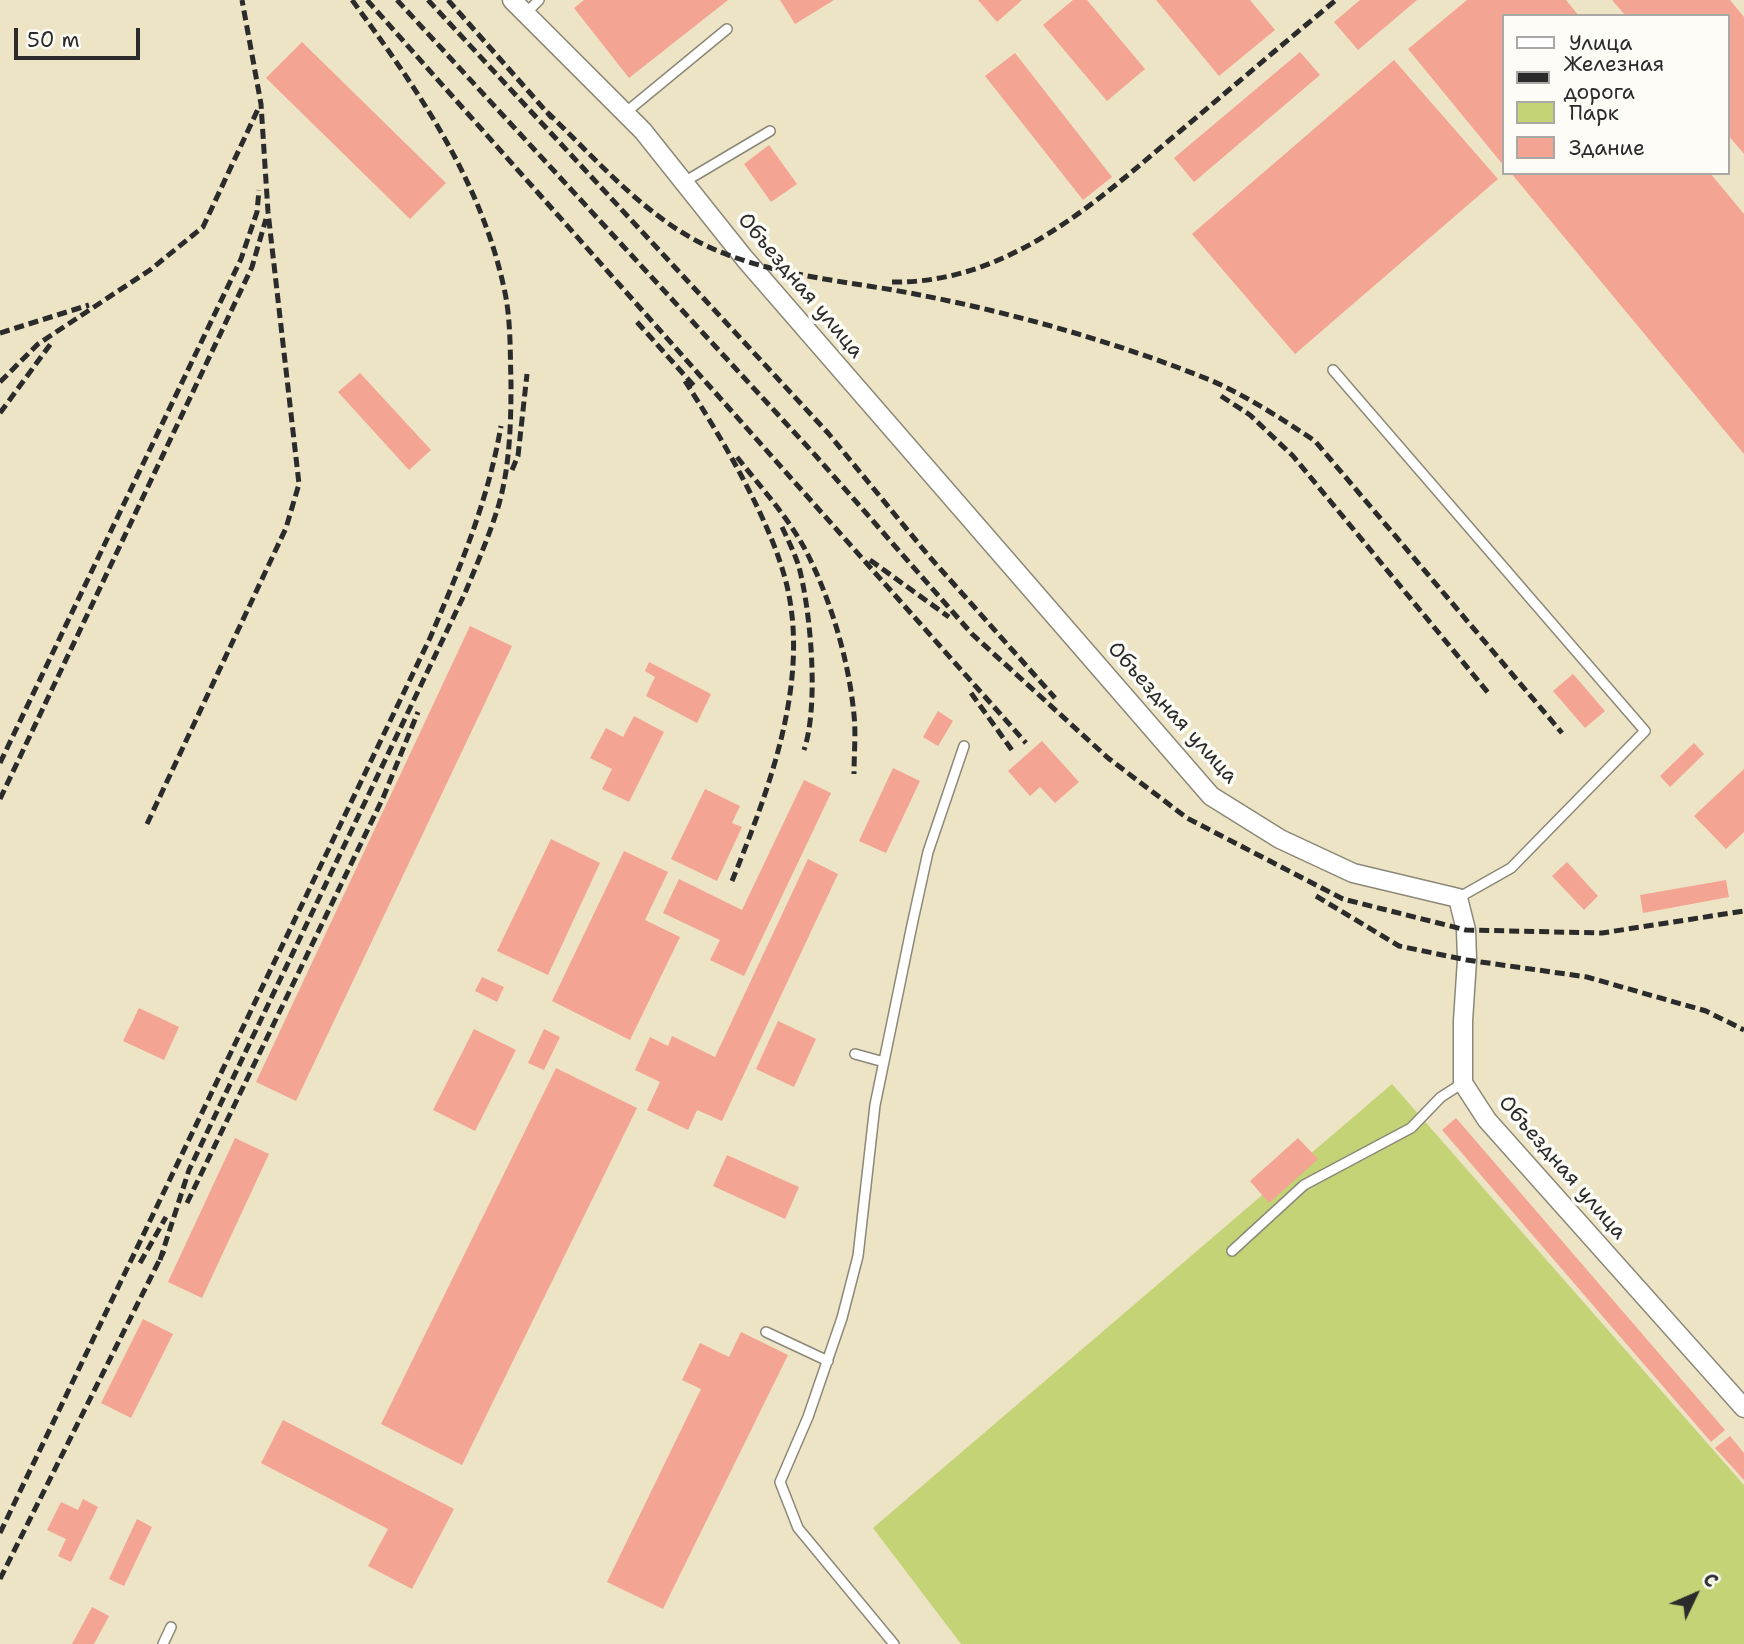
<!DOCTYPE html>
<html>
<head>
<meta charset="utf-8">
<style>
  body { margin:0 }
  #map { position:relative; width:1744px; height:1644px; overflow:hidden; background:#ece4c5; font-family:"Shantell Sans",sans-serif }
  canvas { display:block }
  .legend { position:absolute; left:1502px; top:14px; width:228px; height:161px; box-sizing:border-box; background:#fdfcf7; border:2px solid #a9a8a5; margin:0; padding:9px 12px; list-style:none; font-size:21px; color:#2b2b2b }
  .legend li { display:flex; align-items:center; gap:14px; height:35px }
  .legend b { width:35px; border:2px solid #a9a8a5 }
  .north { position:absolute; left:1660px; top:1560px; width:70px; height:70px; -webkit-text-stroke:5px #fdfcf7; paint-order:stroke; rotate:46deg; font-size:19px; font-weight:700; line-height:28px; text-align:center; color:#2b2b2b }
  .north::after { content:''; display:block; margin:auto; width:24px; height:32px; background:#2b2b2b; clip-path:polygon(50% 0,100% 100%,50% 72%,0 100%) }
  .scale { position:absolute; left:14px; top:28px; width:126px; height:32px; box-sizing:border-box; border:4px solid #2b2b2b; border-top:0; padding-left:9px; font-size:21px; line-height:24px; white-space:nowrap; color:#2b2b2b; -webkit-text-stroke:5px #fdfcf7; paint-order:stroke }
</style>
</head>
<body>
<div id="map">
<canvas width="1744" height="1644"></canvas>
<ul class="legend">
<li><b style="height:9px;background:#fff"></b>Улица</li>
<li><b style="height:9px;background:#2b2b2b"></b>Железная дорога</li>
<li><b style="height:19px;background:#c4d376"></b>Парк</li>
<li><b style="height:19px;background:#f4a492"></b>Здание</li>
</ul>
<div class="north">С</div>
<div class="scale">50 m</div>
</div>
<script>
const c = document.querySelector('canvas').getContext('2d');
c.lineJoin = 'round';
function fillPath(path, color) { c.fillStyle = color; c.fill(path, 'evenodd'); }
function strokePath(path, color, width, dash) { c.strokeStyle = color; c.lineWidth = width; c.lineCap = dash ? 'butt' : 'round'; c.setLineDash(dash || []); c.stroke(path); }
function label(font, color, halo, rows, align = 'center') {
  c.font = font + ' "Shantell Sans",sans-serif'; c.lineWidth = 7; c.setLineDash([]); c.textBaseline = 'middle'; c.strokeStyle = halo; c.fillStyle = color; for (const [text, x, y, turn = 0] of rows) {
    c.save(); c.translate(x, y); c.rotate((+turn || 0) * Math.PI / 180); c.textAlign = isNaN(turn) ? turn : align; if (halo) c.strokeText(text, 0, 0); c.fillText(text, 0, 0); c.restore();
  }
}
fillPath(new Path2D(`
  M1392,1084L1744,1485V1644H961L873,1528Z`), '#c4d376');
fillPath(new Path2D(`
  M584,0H728L629,78L574,8Z
  M780,0H834L795,24Z
  M978,0H1022L997,22Z
  M1073,0H1087L1145,69L1107,101L1043,25Z
  M1156,0H1250L1275,30L1219,76Z
  M1360,0H1417L1358,50L1334,22Z
  M1467,0H1566L1579,16H1504V166L1408,49Z
  M1612,0H1730L1744,17V154L1728,135V16H1626Z
  M302,42L446,183L410,219L266,78Z
  M1300,52L1320,75L1194,182L1174,158Z
  M1015,53L1112,177L1083,200L985,76Z
  M1394,60L1498,179L1295,354L1192,234Z
  M769,145L797,184L771,202L744,164Z
  M1511,173H1710L1744,214V454Z
  M360,373L431,450L409,470L338,392Z
  M470,626L512,646L296,1101L256,1082Z
  M649,662L711,694L697,723L646,696L655,677L645,671Z
  M1573,674L1605,711L1585,728L1553,691Z
  M938,711L953,721L938,746L923,737Z
  M634,716L664,732L629,802L602,789L612,769L590,758L606,728L623,737Z
  M1042,741L1079,782L1055,803L1040,787L1030,796L1008,771Z
  M1694,743L1704,754L1670,787L1660,776Z
  M893,768L920,781L886,853L859,841Z
  M1744,769V832L1726,849L1694,816Z
  M804,780L831,793L744,976L710,960L720,940L663,913L679,879L742,910Z
  M705,789L740,806L732,823L742,827L717,881L671,859Z
  M551,839L600,863L548,975L497,951Z
  M624,851L668,872L645,920L680,937L630,1040L552,1001Z
  M808,859L838,874L722,1121L697,1110L688,1130L647,1110L660,1082L635,1070L650,1037L668,1046L672,1036L715,1057Z
  M1567,862L1598,896L1584,910L1552,876Z
  M1726,880L1729,897L1643,913L1640,895Z
  M482,977L504,987L497,1002L475,991Z
  M139,1008L179,1027L164,1060L123,1041Z
  M778,1021L816,1039L794,1087L756,1069Z
  M474,1029L516,1050L475,1131L433,1110Z
  M544,1029L560,1037L544,1070L528,1063Z
  M556,1068L637,1108L462,1465L381,1424Z
  M1456,1118L1725,1430L1711,1442L1442,1130Z
  M235,1138L269,1154L202,1298L168,1282Z
  M1298,1138L1318,1159L1269,1203L1250,1181Z
  M727,1155L799,1187L785,1219L713,1186Z
  M143,1319L173,1334L131,1418L101,1403Z
  M741,1332L788,1355L663,1609L607,1582L701,1389L682,1380L700,1343L729,1357Z
  M283,1420L454,1509L412,1589L368,1566L388,1529L261,1463Z
  M1730,1436L1744,1453V1480L1715,1448Z
  M83,1499L98,1507L71,1562L58,1556L66,1539L47,1530L61,1502L78,1510Z
  M137,1519L152,1527L124,1586L109,1579Z
  M92,1607L109,1616L94,1644H72Z`), '#f4a492');
const lane = new Path2D(`
  M525,14L539,0
  M625,113L727,29
  M684,182L770,131
  M1333,370L1645,731L1511,868L1458,898
  M855,1054L884,1062
  M1232,1251L1304,1185L1411,1128L1441,1097L1463,1083
  M766,1332L828,1361
  M163,1644L171,1627
  M894,1644L798,1528L780,1482L808,1417L842,1318L858,1256L875,1105L912,925L928,852L964,746`);
const street = new Path2D(`
  M512,0L643,131L745,259L1211,796L1280,839L1353,873L1458,898L1466,930L1467,960L1463,1021V1083L1487,1120L1744,1408`);
strokePath(lane, '#8c8878', 12);
strokePath(street, '#8c8878', 21);
strokePath(lane, '#fff', 9);
strokePath(street, '#fff', 18);
strokePath(new Path2D(`
  M367,0L1026,743
  M397,0L816,456L972,634L1108,758L1187,818L1343,899L1466,930L1602,933L1744,911
  M428,0L828,433L928,555L1055,698
  M448,0L552,118
  M547,112C596,159 646,218 709,247C774,277 851,281 920,295C1018,314 1118,343 1210,380C1247,396 1282,419 1315,441L1562,733
  M892,282C1011,284 1100,198 1185,127C1235,85 1285,42 1336,0
  M637,322L695,387
  M0,333L89,305
  M685,381C721,437 772,522 787,586C810,684 768,792 732,881
  M0,382L38,344L150,270L203,227L259,107
  M1221,396L1250,415L1293,456L1490,695
  M0,413L52,342
  M737,457C762,489 791,520 809,557C832,604 849,662 854,715C856,734 854,754 854,774
  M512,470L518,456L527,374
  M782,527C788,540 795,554 799,567C811,613 819,706 804,750
  M870,560L949,617
  M971,693L1014,753
  M0,763L241,259L257,212L259,190
  M0,799L252,267L266,219
  M147,824L286,528L299,484L268,212L261,104L242,0
  M1316,896L1399,946L1467,960L1587,977L1706,1011L1744,1030
  M187,1203L383,798L418,712
  M160,1260L189,1170L465,593C477,564 490,534 499,504C510,465 511,422 511,383C510,352 511,318 504,288C480,178 417,89 352,0
  M140,1263L166,1217
  M0,1533L430,638C460,568 488,501 501,426
  M0,1579L164,1251`), '#2b2b2b', 5, [10, 5]);
label('21px', '#2b2b2b', '#fdfcf7', [
  ["Объездная улица",800,286,50],
  ["Объездная улица",1172,713,48],
  ["Объездная улица",1562,1168,49]
]);
</script>
</body>
</html>
